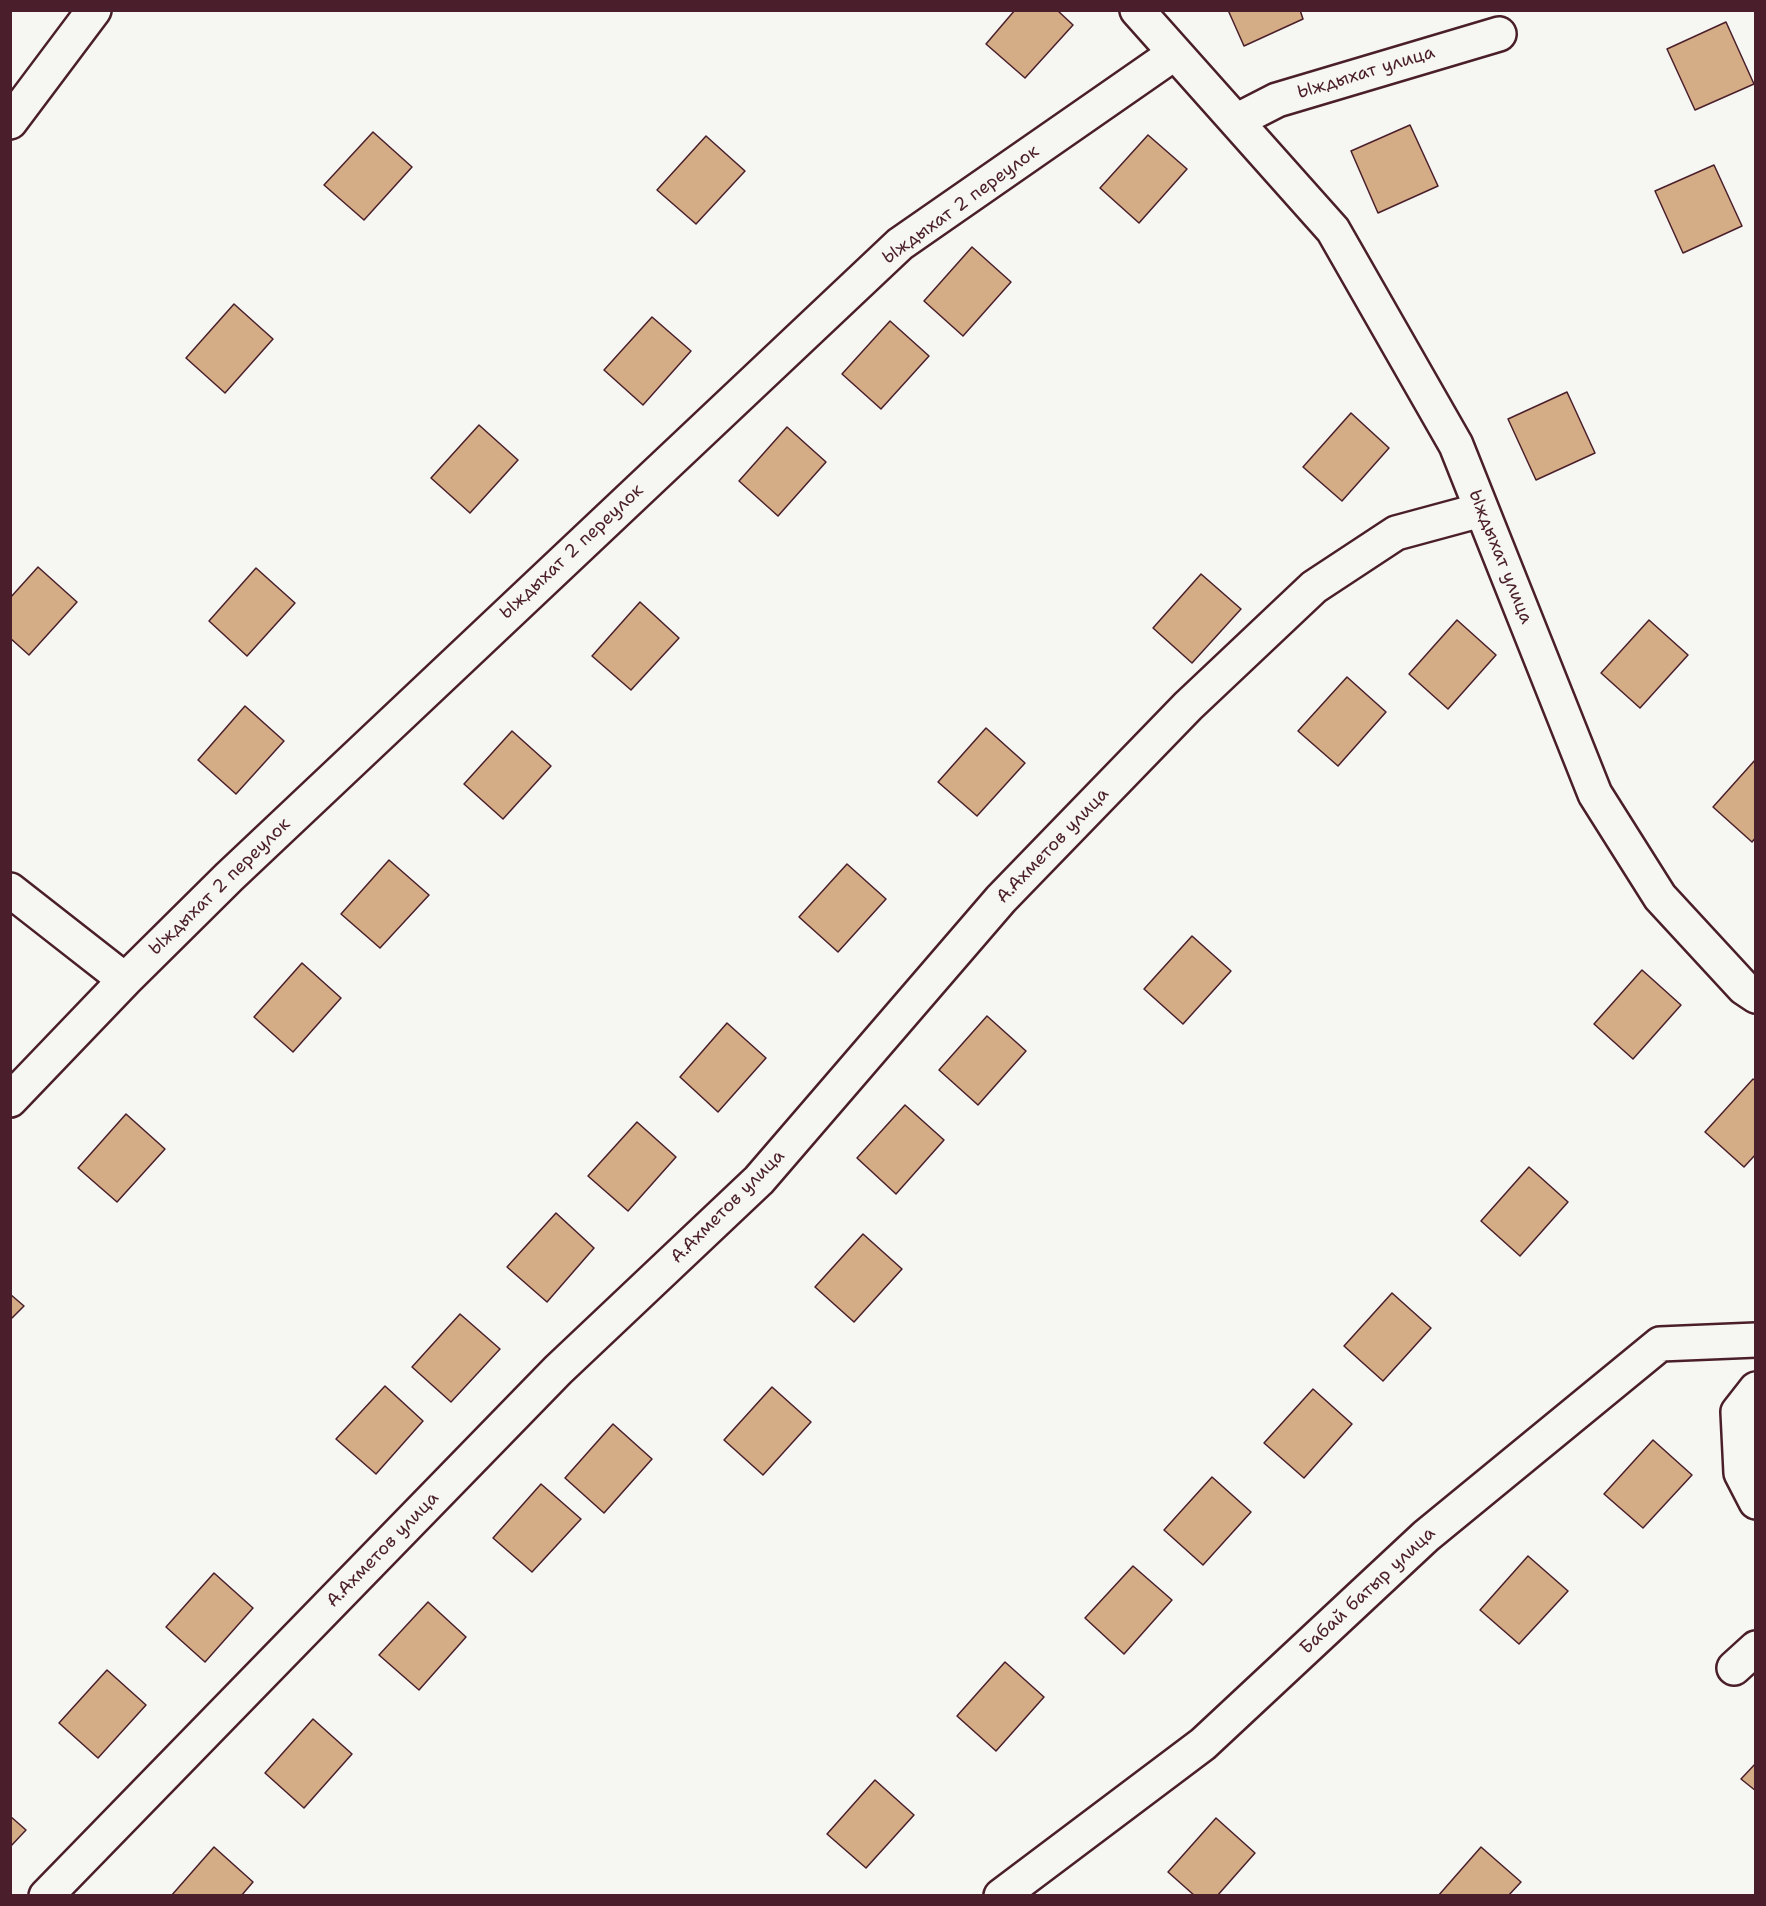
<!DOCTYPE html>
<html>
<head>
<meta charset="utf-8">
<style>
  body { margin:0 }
  #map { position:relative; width:1766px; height:1906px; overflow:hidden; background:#f6f6f2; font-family:"Shantell Sans",sans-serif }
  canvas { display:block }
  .frame { position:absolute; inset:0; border:12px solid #4a1f2b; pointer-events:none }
</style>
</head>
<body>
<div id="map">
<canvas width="1766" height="1906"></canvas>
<div class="frame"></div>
</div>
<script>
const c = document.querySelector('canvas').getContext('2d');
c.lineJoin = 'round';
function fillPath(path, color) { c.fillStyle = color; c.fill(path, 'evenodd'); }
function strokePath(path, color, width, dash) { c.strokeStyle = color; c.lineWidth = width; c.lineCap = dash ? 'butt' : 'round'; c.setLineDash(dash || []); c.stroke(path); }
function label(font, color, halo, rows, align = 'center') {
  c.font = font + ' "Shantell Sans",sans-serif'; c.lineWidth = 4.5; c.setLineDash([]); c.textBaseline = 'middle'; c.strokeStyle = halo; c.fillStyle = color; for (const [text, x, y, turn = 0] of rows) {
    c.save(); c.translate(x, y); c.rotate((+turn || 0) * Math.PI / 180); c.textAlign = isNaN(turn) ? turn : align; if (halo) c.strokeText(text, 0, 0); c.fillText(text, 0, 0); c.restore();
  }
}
const building = new Path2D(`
  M1015,10H1057L1073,25L1025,78L986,44Z
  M1228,10H1300L1303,19L1244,46Z
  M1726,22L1754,84L1695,110L1667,49Z
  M1410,125L1438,186L1378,213L1351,151Z
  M373,132L412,167L364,220L324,185Z
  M1148,135L1187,169L1139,223L1100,188Z
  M706,136L745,171L696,224L657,190Z
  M1714,165L1742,226L1683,253L1655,191Z
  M972,247L1011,282L963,336L924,301Z
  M234,304L273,339L225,393L186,358Z
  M652,317L691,351L643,405L604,370Z
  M890,321L929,356L881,409L842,374Z
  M1567,392L1595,453L1536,480L1508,419Z
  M1351,413L1389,448L1342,501L1303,467Z
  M479,425L518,460L470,513L431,478Z
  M787,427L826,462L778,516L739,481Z
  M38,567L77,602L29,655L10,638V598Z
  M256,568L295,603L247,656L209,621Z
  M1201,574L1241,609L1192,663L1153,628Z
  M640,602L679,638L631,690L592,656Z
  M1457,620L1496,655L1448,709L1409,674Z
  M1649,620L1688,655L1640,708L1601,673Z
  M1347,677L1386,712L1338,766L1298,731Z
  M245,706L284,741L236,794L198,760Z
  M986,728L1025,763L977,816L938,782Z
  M512,731L551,766L503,819L464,784Z
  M1756,759V837L1752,842L1713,807Z
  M389,860L429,895L380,948L341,914Z
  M847,864L886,899L838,952L799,917Z
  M1192,936L1231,971L1183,1024L1144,989Z
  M302,963L341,998L293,1052L254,1017Z
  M1642,970L1681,1005L1633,1059L1594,1024Z
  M987,1016L1026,1051L978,1105L939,1070Z
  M727,1023L766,1058L718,1112L680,1077Z
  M1753,1079L1756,1081V1154L1744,1167L1705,1132Z
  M905,1105L944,1140L896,1194L857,1158Z
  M126,1114L165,1149L117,1202L78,1168Z
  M637,1122L676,1157L628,1211L588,1176Z
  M1529,1167L1568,1202L1520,1256L1481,1221Z
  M556,1213L594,1248L547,1302L507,1267Z
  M863,1234L902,1269L854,1322L815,1287Z
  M1392,1293L1431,1328L1383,1381L1344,1346Z
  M10,1294L24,1306L10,1320Z
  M460,1314L500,1349L451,1402L412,1367Z
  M385,1386L423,1421L376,1474L336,1439Z
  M772,1387L811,1422L763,1475L724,1440Z
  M1313,1389L1352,1424L1304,1478L1264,1443Z
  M613,1424L652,1459L604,1513L565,1478Z
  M1653,1440L1692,1475L1643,1528L1604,1494Z
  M1212,1477L1251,1512L1203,1565L1164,1530Z
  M541,1484L581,1519L532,1572L493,1538Z
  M1528,1556L1568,1591L1519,1644L1480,1610Z
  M1133,1566L1172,1600L1124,1654L1085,1618Z
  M214,1573L253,1608L205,1662L166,1627Z
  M428,1602L466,1637L419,1690L379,1655Z
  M1005,1662L1044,1697L996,1751L957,1716Z
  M107,1670L146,1705L98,1758L59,1723Z
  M313,1719L352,1754L304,1808L265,1773Z
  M1756,1763V1791L1741,1779Z
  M875,1780L914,1815L866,1868L827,1834Z
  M10,1816L26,1830L10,1847Z
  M1216,1818L1255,1853L1217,1896H1195L1168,1872Z
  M214,1847L253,1882L241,1896H171Z
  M1481,1847L1521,1882L1508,1896H1438Z`);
fillPath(building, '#d4ad86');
strokePath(building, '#4a1f2b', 1.5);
const minor = new Path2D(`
  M1137,10L1333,230L1456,445L1595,794L1660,897L1744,988L1756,996
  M1236,121L1277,100L1499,34
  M10,122L94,10
  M10,890L125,980
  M10,1100L125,980L229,877L900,244L1175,53
  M1756,1389L1738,1412L1741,1473L1756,1502
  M1734,1668L1756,1648
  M46,1896L558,1370L759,1180L1001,899L1188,706L1314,587L1396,533L1481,510
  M1001,1896L1203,1744L1426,1536L1660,1344L1756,1340`);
strokePath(minor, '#4a1f2b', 38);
strokePath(minor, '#f6f6f2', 33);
label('18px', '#4a1f2b', '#f6f6f2', [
  ["Ыждыхат улица",1366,73,-17],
  ["Ыждыхат 2 переулок",961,205,-36],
  ["Ыждыхат 2 переулок",572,552,-43],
  ["Ыждыхат улица",1500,557,68],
  ["А.Ахметов улица",1053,846,-46],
  ["Ыждыхат 2 переулок",220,887,-44],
  ["А.Ахметов улица",728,1207,-45],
  ["А.Ахметов улица",383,1550,-46],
  ["Бабай батыр улица",1368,1591,-43]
]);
</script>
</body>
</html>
